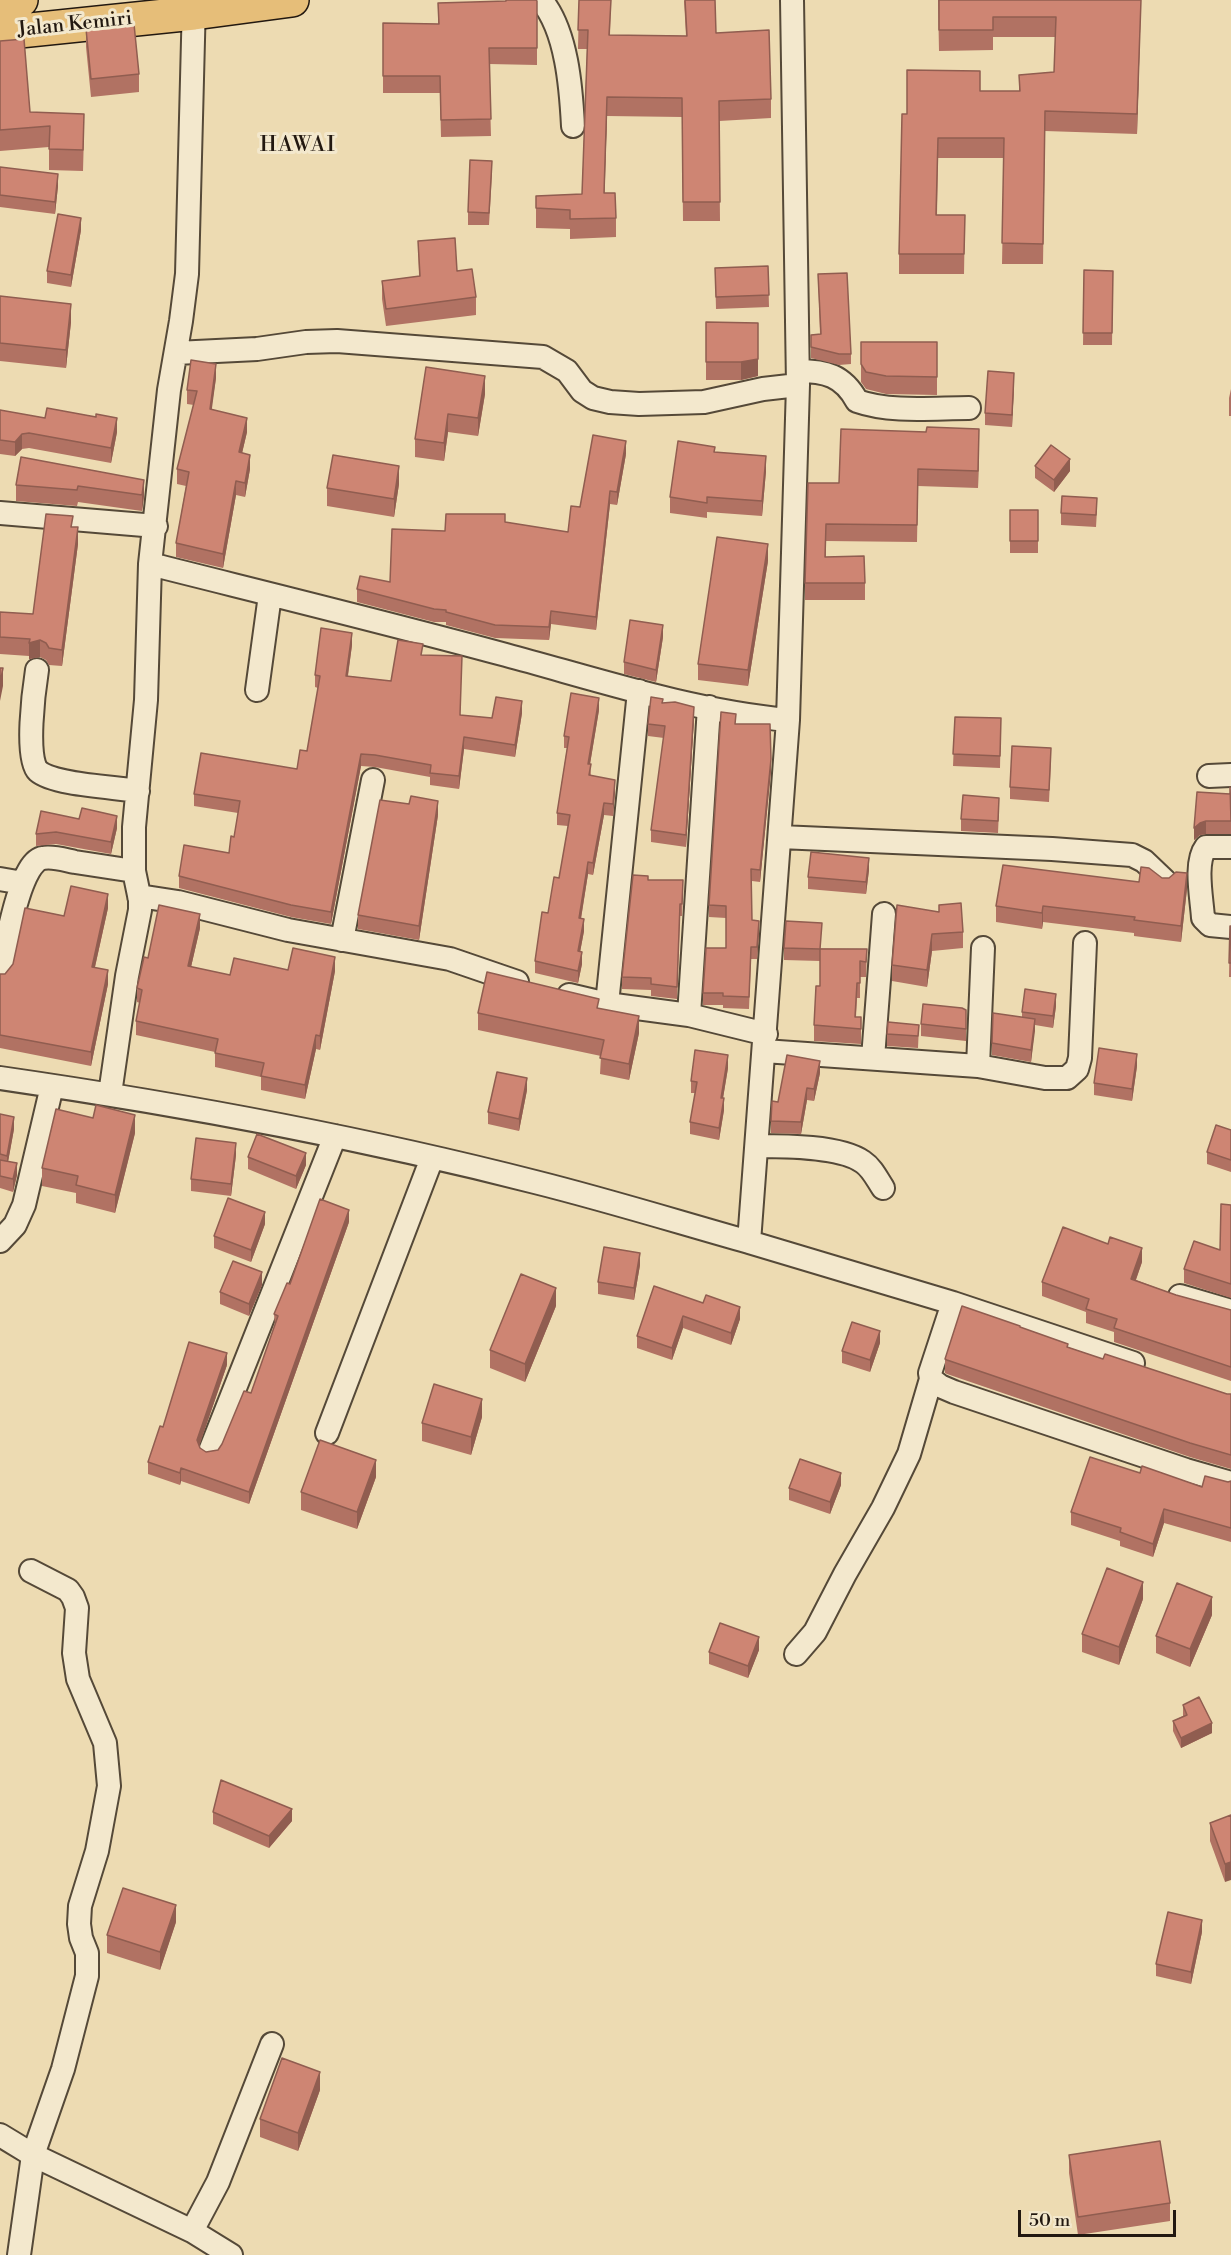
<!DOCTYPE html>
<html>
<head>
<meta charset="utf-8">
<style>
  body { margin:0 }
  #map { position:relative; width:1231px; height:2255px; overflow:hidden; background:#eddbb2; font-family:"Libre Bodoni",serif }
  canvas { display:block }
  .scale { position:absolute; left:1018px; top:2210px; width:158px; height:27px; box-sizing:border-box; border:3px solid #221810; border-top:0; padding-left:8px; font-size:18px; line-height:21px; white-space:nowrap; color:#221810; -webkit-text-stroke:4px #f3e8cd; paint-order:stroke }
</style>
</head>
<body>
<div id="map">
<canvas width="1231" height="2255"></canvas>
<div class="scale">50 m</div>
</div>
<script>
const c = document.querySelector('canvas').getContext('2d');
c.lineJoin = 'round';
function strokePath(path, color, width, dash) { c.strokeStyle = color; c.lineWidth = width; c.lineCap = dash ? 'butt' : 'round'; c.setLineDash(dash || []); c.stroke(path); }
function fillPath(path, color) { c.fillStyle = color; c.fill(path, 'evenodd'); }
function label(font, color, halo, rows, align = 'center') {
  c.font = font + ' "Libre Bodoni",serif'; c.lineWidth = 6; c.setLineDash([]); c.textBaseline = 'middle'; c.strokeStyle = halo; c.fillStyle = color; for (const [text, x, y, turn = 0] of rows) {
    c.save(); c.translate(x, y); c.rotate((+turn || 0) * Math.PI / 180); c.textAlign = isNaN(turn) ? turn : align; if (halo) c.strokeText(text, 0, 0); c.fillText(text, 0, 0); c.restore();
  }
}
const minor = new Path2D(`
  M541,0C567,31 571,88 573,126
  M176,353L257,349L306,342L337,341L543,357L567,371L582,391L593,398L610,402L639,404L704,402L763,389L798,385
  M798,371C825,371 843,375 857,401C891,413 934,408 969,408
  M0,513L156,526
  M150,564C269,594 388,623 506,655C599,680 692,711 788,720
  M37,670C34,689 25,759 38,771C54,785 115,787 138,791
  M257,690L270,595
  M1209,776L1231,775
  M780,837L1052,849L1132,855L1144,861L1165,881
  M1231,847H1206C1194,863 1202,899 1203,918L1210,925L1231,927
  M0,879L23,883
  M139,896L178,902L288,930L450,959L517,982
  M342,940L373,780
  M0,975C5,953 19,861 43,858C53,856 65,860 75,862C95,865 114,868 134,871
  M569,995L607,1004L689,1015L766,1034
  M607,1004L639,691
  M689,1015L709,707
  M764,1051L978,1066L1045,1078H1067L1077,1069L1080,1058L1085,943
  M873,1058L884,914
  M978,1066L983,948
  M0,1078C180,1104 359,1137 535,1182C607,1200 678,1222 749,1242L788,720L798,385L792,0
  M110,1094L127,976L140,910V900L134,871V827L146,700L150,564L169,390L181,321L187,274L194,1
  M757,1146C784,1146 841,1146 863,1162C872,1168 877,1179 883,1188
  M0,1241L15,1225L24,1205L52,1086
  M749,1242L953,1303
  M1180,1296L1231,1311
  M1133,1363L953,1303L930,1373L931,1379L940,1386L954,1392L1186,1470L1231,1483
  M327,1433L432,1158
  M210,1451L335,1136
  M796,1654L815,1632L845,1574L883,1508L909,1454L931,1379
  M0,2135L33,2155L192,2231L231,2255
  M192,2231L218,2182L272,2044
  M19,2255L33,2155L63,2069L87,1976V1953L81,1938L79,1924L80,1906L97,1851L109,1786L105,1743L78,1679L74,1653L77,1608L73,1597L68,1590L31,1571`);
const trunk = new Path2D(`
  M0,3L21,0
  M0,33L194,13L292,0`);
strokePath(minor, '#554938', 26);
strokePath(trunk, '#221810', 36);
strokePath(minor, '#f3e8cd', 22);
strokePath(trunk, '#e6be79', 33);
fillPath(new Path2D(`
  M579,0H611L610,35L686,36L684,0L716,33L771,99V118L719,121L720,221H683L682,117L607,116L604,193L616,218V237L570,239V229L536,228V196L582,194L587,49H578Z
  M938,0H1141L1137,134L1045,131L1043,264H1002L1004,158H938L937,215H965L964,274H899V254L907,114L980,91H1019V75L1054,72L1056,37H993V50L939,51Z
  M537,1V65L489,64L491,136L441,137L440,93H383V23L438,24V3Z
  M86,29L139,74V92L91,97L86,47Z
  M0,41L30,112L84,134L83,171L49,170V147L0,151Z
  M0,167L58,186L55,214L0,207Z
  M492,173L489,225H468V212Z
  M81,230L71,287L47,283V271Z
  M418,241L457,271L476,297V315L386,326L382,299V281L419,276Z
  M768,266L769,307L716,309L715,268Z
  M1084,270L1113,271L1112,345H1083Z
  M818,274L851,354V364L839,365L811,358V335L820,334Z
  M0,296L71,322L66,368L0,361Z
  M706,322L758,376L741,380H706Z
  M861,342H937V395L886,394L866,389L861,382Z
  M426,367L485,394L478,436L448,432L444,461L415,457V439Z
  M216,378L211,410L247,432L242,453L250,469L245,497L236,495L223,568L176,557V543L186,486L177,484V469L194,405L187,404V390Z
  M1014,385L1012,427L985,425V413Z
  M1231,389V416H1229V398Z
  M0,410L117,432L111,463L29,448L22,449L15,456L0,454Z
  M979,445L978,488L918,486L917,542L826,541V557L865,583V600H805V583L839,483Z
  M715,452L766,471L762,516L707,512V518L670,513V497Z
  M626,454L617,505L610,504L596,630L551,624L549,640L495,638L446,625V622H434L357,602V589L390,582L445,531L505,522L568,532L580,507Z
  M21,457L144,496L142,511L78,502L77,506L16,501V485Z
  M1035,466L1070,471L1054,492L1035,478Z
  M399,484L394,517L327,506V488Z
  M1010,510H1038V553H1010Z
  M1097,510L1096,527L1061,525V513Z
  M73,527L78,544L62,666L49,665L46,660L40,657L29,659V656L0,654V612L33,614Z
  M768,561L748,686L698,680V664Z
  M663,637L656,682L624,674V662Z
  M352,645L348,676L391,681L423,655L461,715L492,718L522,713L515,757L464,749L459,789L430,785V777L375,767L361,766L331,924L291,917L179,888V876L229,853L234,837L238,813L194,806V794L297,769L307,751L318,688L315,687V675Z
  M663,703L694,719L686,847L651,842V830L664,738L648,736V724Z
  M599,710L590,764L591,776L615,792L613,816L604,815L593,875L588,874L581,919L584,931L580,952L582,964L578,983L535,973V961L559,878L568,826L557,825V813L567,748H564V736Z
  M955,717L1001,718L1000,768L953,766Z
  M736,724L771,771L760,882L752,881V920L759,933L757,959H751L749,1009L723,1008V1005H703V993L726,948V918L709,917V905Z
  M1051,760L1049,802L1010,799V787Z
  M1231,787V834H1206L1200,835L1194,840V828L1230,794Z
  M999,810L998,833L961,831V819Z
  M41,811L117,828L111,854L56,844L36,846V834Z
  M438,815L419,940L358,929V915Z
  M869,870L866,894L808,889V877Z
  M1162,878L1187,889L1181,942L1134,936V933L1043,922L1042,929L996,922V906Z
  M648,880L683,892L682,916H680L677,999L651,996V990L622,989V977Z
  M939,905L963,932V948L932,951L927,987L892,981V965L939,912Z
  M108,908L95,967L108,984L91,1066L0,1048V974H5L64,916Z
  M1230,926H1231V977H1229Z
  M200,928L191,967L230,975L288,970L335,971L320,1050L316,1049L305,1099L261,1090V1077L215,1067V1052L136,1035V1021L140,1003L137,1002V988L148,958Z
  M784,948L867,949L866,977H860V998H857L856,1017H861V1044L814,1041V1025L820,986V961L784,960Z
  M1056,1006L1053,1028L1035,1025L1031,1062L992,1055V1043L1022,1017V1012Z
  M599,1008L639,1033L629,1080L600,1074L601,1056L478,1030V1013Z
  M966,1022V1041L921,1036V1024Z
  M919,1025L918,1048L887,1046V1034Z
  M1137,1066L1132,1101L1094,1095V1083Z
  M728,1068L723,1098L724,1110L719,1140L690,1134V1122L695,1093H691V1081Z
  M820,1073L814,1101L807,1100L801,1134L771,1133V1121L778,1102Z
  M527,1090L519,1131L488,1124V1112Z
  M0,1114L14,1129L8,1161L17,1175L13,1192L0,1188Z
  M1231,1130V1172L1207,1164V1152Z
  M135,1133L115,1213L76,1203V1193L42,1186V1168Z
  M236,1155L231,1196L191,1191V1179Z
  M248,1157L306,1165L296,1189L248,1169Z
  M1231,1205V1298L1184,1283V1269L1220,1250Z
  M349,1222L249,1504L181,1481L180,1485L148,1474V1462L163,1427L227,1365L199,1446L200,1448L206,1452L218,1450L222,1444L251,1393L275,1326L274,1314L290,1284Z
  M265,1224L251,1262L214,1248V1236Z
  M1142,1262L1136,1280L1176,1295L1231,1310V1381L1114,1342V1332L1086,1323V1312L1042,1296V1282Z
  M640,1265L634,1300L598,1294V1282Z
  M262,1285L249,1316L220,1304V1292Z
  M654,1286L740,1319L731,1345L683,1328L672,1360L637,1348V1336Z
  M556,1306L525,1382L490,1368V1350Z
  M1020,1328L1068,1347L1103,1359L1227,1394H1231V1469L1190,1457L947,1374L945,1373V1359Z
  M880,1343L870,1372L842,1363V1351Z
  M482,1417L471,1455L422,1441V1423Z
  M1140,1473L1202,1487L1231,1481V1542L1164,1523L1153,1557L1120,1546V1541L1071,1525V1512Z
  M376,1477L357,1529L301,1510V1492Z
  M841,1485L830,1514L789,1500V1488Z
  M1143,1599L1119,1665L1082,1652V1634Z
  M1212,1615L1190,1667L1156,1653V1636Z
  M759,1650L748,1678L709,1664V1652Z
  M1183,1705L1212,1733L1181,1748L1173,1731V1721L1183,1716Z
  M213,1812L292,1821L269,1848L213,1824Z
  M1231,1815L1225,1882L1210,1841V1823Z
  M176,1922L160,1970L107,1953V1935Z
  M1202,1932L1191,1984L1156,1976V1964Z
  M320,2090L298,2151L260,2137V2119Z
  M1069,2155L1170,2203V2221L1078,2235L1069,2173Z`), '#b17263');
fillPath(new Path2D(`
  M1141,0L1137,134V114Z
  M607,97V116L604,212V193Z
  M58,174V186L55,214V202Z
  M81,218V230L71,287V275Z
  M71,304V322L66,368V350Z
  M758,323V376L741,380V362Z
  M216,364V378L210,423V409Z
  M1014,373V385L1012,427V415Z
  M485,376V394L478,436V418Z
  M448,414V432L444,461V443Z
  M117,418V432L111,463V448Z
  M247,418V432L239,466V452Z
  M979,429V445L978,488V471Z
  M22,434V449L15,456V442Z
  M626,441V454L617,505V492Z
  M250,455V469L245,497V483Z
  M766,456V471L762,516V501Z
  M1070,459V471L1054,492V480Z
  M399,466V484L394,517V499Z
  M144,480V496L142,511V495Z
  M236,481V495L223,568V554Z
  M610,491V504L596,630V617Z
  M78,527V544L62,666V650Z
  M768,544V561L748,686V670Z
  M551,611V624L549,640V627Z
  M663,625V637L656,682V670Z
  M352,633V645L346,688V676Z
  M40,640V657L29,659V643Z
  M3,668V686L0,701V683Z
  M599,698V710L588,776V764Z
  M522,701V713L515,757V745Z
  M694,707V719L686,847V835Z
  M464,737V749L459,789V776Z
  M361,754V766L331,924V912Z
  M771,759V771L760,882V870Z
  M615,780V792L613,816V804Z
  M438,801V815L419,940V926Z
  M604,803V815L593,875V863Z
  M117,816V828L111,854V842Z
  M1206,821V834L1200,835L1194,840V828L1200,823Z
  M869,858V870L866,894V882Z
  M588,862V874L579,930V918Z
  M1187,873V889L1181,942V926Z
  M108,894V908L92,980V967Z
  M1043,906V922L1042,929V913Z
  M200,914V928L188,980V966Z
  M584,919V931L578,963V951Z
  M759,921V933L757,959V947Z
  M932,934V951L927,987V970Z
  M582,952V964L578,983V971Z
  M335,957V971L320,1050V1036Z
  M108,970V984L91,1066V1052Z
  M1056,994V1006L1053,1028V1016Z
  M639,1016V1033L629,1080V1064Z
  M1035,1019V1031L1031,1062V1050Z
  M316,1035V1049L305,1099V1085Z
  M1137,1054V1066L1132,1101V1089Z
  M728,1055V1068L721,1110V1098Z
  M820,1061V1073L814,1101V1089Z
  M527,1078V1090L519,1131V1119Z
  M807,1088V1100L801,1134V1122Z
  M724,1098V1110L719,1140V1128Z
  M135,1115V1133L115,1213V1195Z
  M14,1117V1129L7,1168V1156Z
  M236,1143V1155L231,1196V1184Z
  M306,1153V1165L296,1189V1176Z
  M17,1163V1175L13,1192V1179Z
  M349,1210V1222L249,1504V1492Z
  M265,1212V1224L251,1262V1250Z
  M1142,1248V1262L1131,1293V1279Z
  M640,1253V1265L634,1300V1288Z
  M262,1272V1285L249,1316V1304Z
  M556,1288V1306L525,1382V1364Z
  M740,1307V1319L731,1345V1333Z
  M683,1316V1328L672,1360V1348Z
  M880,1331V1343L870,1372V1360Z
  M227,1353V1365L197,1452V1440Z
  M482,1399V1417L471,1455V1437Z
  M376,1460V1477L357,1529V1512Z
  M181,1468V1481L180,1485V1473Z
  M841,1473V1485L830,1514V1502Z
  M1164,1509V1523L1153,1557V1544Z
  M1143,1582V1599L1119,1665V1647Z
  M1212,1597V1615L1190,1667V1649Z
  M759,1637V1650L748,1678V1666Z
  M1212,1723V1733L1181,1748V1738Z
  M292,1809V1821L269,1848V1836Z
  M1231,1862V1880L1225,1882V1864Z
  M176,1905V1922L160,1970V1952Z
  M1202,1920V1932L1191,1984V1972Z
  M320,2072V2090L298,2151V2133Z`), '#905d50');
const building = new Path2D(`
  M506,0H536L537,1V48H489L491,119L441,120L440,76H383V23L439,24L438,3L506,1Z
  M579,0H611L609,35L687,36L685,0H715L716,33L769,30L771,99L719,101L720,202H683L682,98L607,97L604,193H615L616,218L570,219V210L536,208V196L582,194L588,30H578Z
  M939,0H1141L1137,114L1045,111L1043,244L1002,243L1004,138H938L936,215H965L964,254H899L902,114H907V70L980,71V91H1020L1019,75L1054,72L1056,17H993V30H939Z
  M134,24L139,74L91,79L86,29Z
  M24,39L30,112L84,114L83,150L49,149L50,126L0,130V41Z
  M470,160L492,161L489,213L468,212Z
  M0,167L58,174L55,202L0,195Z
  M58,214L81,218L71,275L47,271Z
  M455,238L457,271L472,269L476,297L386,309L382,281L420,276L418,241Z
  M768,266L769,295L716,297L715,268Z
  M1084,270L1113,271L1112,333H1083Z
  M847,273L851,354H839L811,347V335L821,334L818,274Z
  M0,296L71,304L66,350L0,343Z
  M706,322L758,323V359L741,362H706Z
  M861,342H937V377L886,376L866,372L861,364Z
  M191,360L216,364L210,409L247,418L239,452L250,455L245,483L236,481L223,554L176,543L189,472L177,469L197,391L187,390Z
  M426,367L485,376L478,418L448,414L444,443L415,439Z
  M988,371L1014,373L1012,415L985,413Z
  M47,408L96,417V414L117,418L111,448L29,433L22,434L15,442L0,440V410L45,418Z
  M927,427L979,429L978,471L918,469L917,525L826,524L825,557L864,556L865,583H805L808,483H839L841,429L926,432Z
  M593,435L626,441L617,492L610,491L596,617L551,611L549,627L495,625L446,612V610L434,609L357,589L360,576L390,582L392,529L445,531L446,514H505V522L568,532L571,506L580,507Z
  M678,441L715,447L714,452L766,456L762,501L707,497V503L670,497Z
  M1051,445L1070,459L1054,480L1035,466Z
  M333,455L399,466L394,499L327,488Z
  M21,457L144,480L142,495L78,486L77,490L16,485Z
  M1062,496L1097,498L1096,515L1061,513Z
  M1010,510H1038V541H1010Z
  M46,514L73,516L71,527H78L62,650L49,648L46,643L40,640L29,643L30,639L0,637V612L33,614Z
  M717,537L768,544L748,670L698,664Z
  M630,620L663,625L656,670L624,662Z
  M321,628L352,633L346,676L391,681L398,640L423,644L421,655L462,656L460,715L492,718L496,697L522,701L515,745L464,737L459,776L430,773L431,765L375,755L361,754L331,912L291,905L179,876L184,845L229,853L231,836L234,837L240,801L194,794L201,753L297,769L300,750L307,751L320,676L315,675Z
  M0,668H3L0,683Z
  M571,693L599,698L588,764H591L589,775L615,780L613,804L604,803L593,863L588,862L579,918L584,919L578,951L582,952L578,971L535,961L542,912L548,913L554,877L559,878L570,815L557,813L569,737L564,736Z
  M651,697L663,699L662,703L675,702L694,707L686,835L651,830L665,726L648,724Z
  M721,712L736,714L735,724H770L771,759L760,870L751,869L752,920L759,921L757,947H751L749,997L723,996V993H703L706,948H726V906L709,905Z
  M955,717L1001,718L1000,756L953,754Z
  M1012,746L1051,748L1049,790L1010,787Z
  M1230,787L1231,821H1206L1200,823L1194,828L1197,792L1230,794Z
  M963,795L999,798L998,821L961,819Z
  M411,796L438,801L419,926L358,915L380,800L409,804Z
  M82,808L117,816L111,842L56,832L36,834L41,811L79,819Z
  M811,852L869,858L866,882L808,877Z
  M1003,865L1139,882L1141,867L1149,868L1162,878H1169L1176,872L1187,873L1181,926L1134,920L1135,917L1043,906L1042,913L996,906Z
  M633,875L648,876V880H683L682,904H680L677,987L651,984V978L622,977Z
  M71,886L108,894L92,967L108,970L91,1052L0,1035V974H5L13,964L25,908L64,916Z
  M961,903L963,932L932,934L927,970L892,965L897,905L939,912V905Z
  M159,905L200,914L188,966L230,975L234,958L288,970L293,948L335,957L320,1036L316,1035L305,1085L261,1076L264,1063L215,1053L218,1039L136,1021L142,990L137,988L144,957L148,958Z
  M786,921L822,923L820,949L784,948Z
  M1230,926H1231V963H1229Z
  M820,949H867L866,962L860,961V983H857L855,1017H861V1029L814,1025L816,986H820Z
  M487,972L599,999L597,1008L639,1016L629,1064L600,1058L604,1040L478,1013Z
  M1025,989L1056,994L1053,1016L1022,1012Z
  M923,1004L962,1008L966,1010V1029L921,1024Z
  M993,1013L1035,1019L1031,1050L992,1043Z
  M888,1022L919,1025L918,1036L887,1034Z
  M1099,1048L1137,1054L1132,1089L1094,1083Z
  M695,1050L728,1055L721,1098H724L719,1128L690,1122L697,1082L691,1081Z
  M787,1055L820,1061L814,1089L807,1088L801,1122L771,1121L772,1101L778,1102Z
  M497,1072L527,1078L519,1119L488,1112Z
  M96,1105L135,1115L115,1195L76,1185L78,1176L42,1168L56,1109L93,1118Z
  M0,1114L14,1117L7,1156L0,1154Z
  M1216,1125L1231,1130V1160L1207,1152Z
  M257,1134L306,1153L296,1176L248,1157Z
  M196,1138L236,1143L231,1184L191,1179Z
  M0,1160L17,1163L13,1179L0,1176Z
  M228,1198L265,1212L251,1250L214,1236Z
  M320,1199L349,1210L249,1492L181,1468L180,1473L148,1462L160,1426L163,1427L189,1342L227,1353L197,1440L200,1448L206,1452L218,1450L222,1444L244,1391L251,1393L278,1316L274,1314L287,1283L290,1284Z
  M1221,1204L1231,1205V1284L1184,1269L1194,1241L1220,1250Z
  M1063,1227L1108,1244L1110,1237L1142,1248L1131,1279L1176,1295L1231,1310V1367L1114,1328L1117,1319L1086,1309L1089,1299L1042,1282Z
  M604,1247L640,1253L634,1288L598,1282Z
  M233,1261L262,1272L249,1304L220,1292Z
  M521,1274L556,1288L525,1364L490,1350Z
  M654,1286L703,1303L706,1295L740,1307L731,1333L683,1316L672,1348L637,1336Z
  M962,1306L1020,1326V1327L1068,1344L1067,1347L1103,1359L1105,1354L1227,1394H1231V1455L1190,1443L947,1360L945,1359Z
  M852,1322L880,1331L870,1360L842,1351Z
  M434,1384L482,1399L471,1437L422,1423Z
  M320,1440L376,1460L357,1512L301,1492Z
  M1090,1457L1140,1473L1142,1466L1202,1487L1205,1476L1228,1482L1231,1481V1528L1164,1509L1153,1544L1120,1532L1121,1528L1071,1512Z
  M800,1459L841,1473L830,1502L789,1488Z
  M1107,1568L1143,1582L1119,1647L1082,1634Z
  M1177,1583L1212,1597L1190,1649L1156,1636Z
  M720,1623L759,1637L748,1666L709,1652Z
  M1199,1697L1212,1723L1181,1738L1173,1721L1187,1715L1183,1705Z
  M221,1780L292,1809L269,1836L213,1812Z
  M1231,1815V1862L1225,1864L1210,1823Z
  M123,1888L176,1905L160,1952L107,1935Z
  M1168,1912L1202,1920L1191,1972L1156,1964Z
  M282,2058L320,2072L298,2133L260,2119Z
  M1160,2141L1170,2203L1078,2217L1069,2155Z`);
fillPath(building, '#ce8573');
strokePath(building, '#905d50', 1.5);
label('20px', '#221810', '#f3e8cd', [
  ["Jalan Kemiri",75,25,-6]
]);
c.letterSpacing = '1.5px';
label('21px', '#221810', '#f3e8cd', [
  ["HAWAI",298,146]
]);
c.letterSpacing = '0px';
</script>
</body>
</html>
